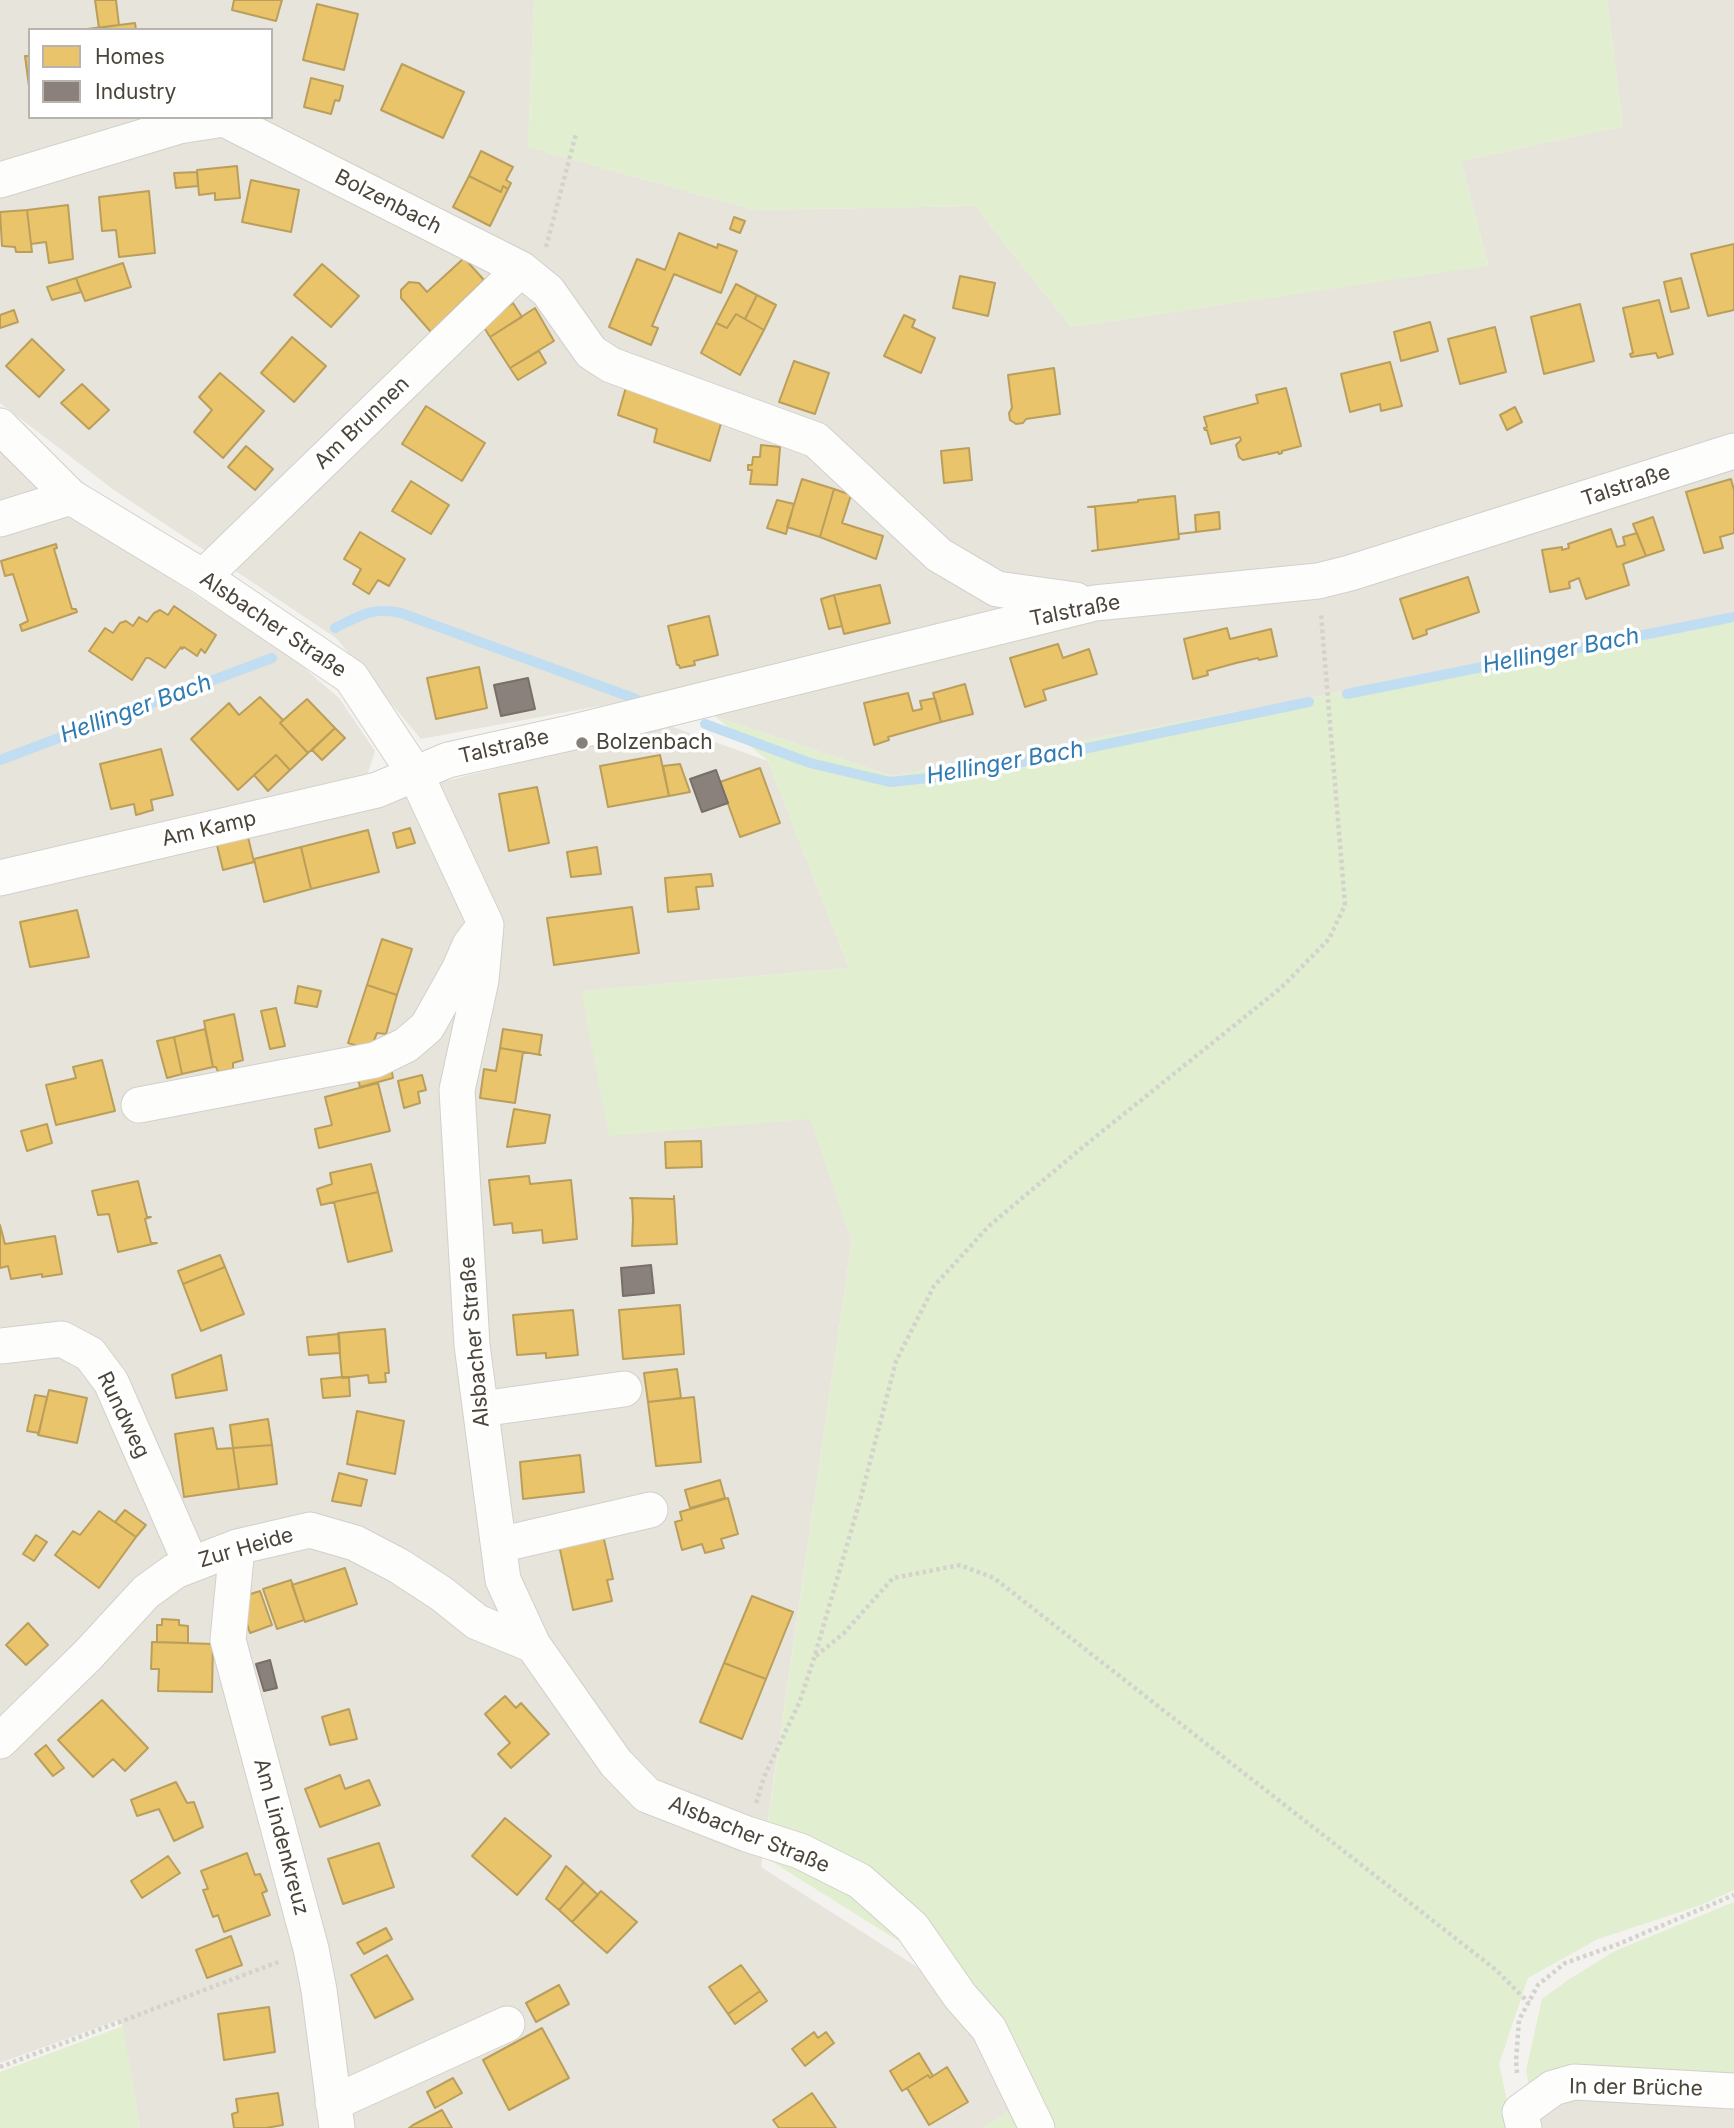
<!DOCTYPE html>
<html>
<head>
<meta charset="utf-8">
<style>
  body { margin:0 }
  #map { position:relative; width:1734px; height:2128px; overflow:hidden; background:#f4f2ee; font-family:Inter,sans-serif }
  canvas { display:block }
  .legend { position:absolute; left:28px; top:28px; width:245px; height:91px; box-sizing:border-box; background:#fff; border:2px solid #b7b4b0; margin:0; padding:9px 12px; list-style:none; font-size:21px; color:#4b4439 }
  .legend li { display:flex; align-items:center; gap:14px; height:35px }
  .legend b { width:35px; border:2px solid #b7b4b0 }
</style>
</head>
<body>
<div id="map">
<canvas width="1734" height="2128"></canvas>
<ul class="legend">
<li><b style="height:19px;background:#e9c46a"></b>Homes</li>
<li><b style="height:19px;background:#8a817c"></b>Industry</li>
</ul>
</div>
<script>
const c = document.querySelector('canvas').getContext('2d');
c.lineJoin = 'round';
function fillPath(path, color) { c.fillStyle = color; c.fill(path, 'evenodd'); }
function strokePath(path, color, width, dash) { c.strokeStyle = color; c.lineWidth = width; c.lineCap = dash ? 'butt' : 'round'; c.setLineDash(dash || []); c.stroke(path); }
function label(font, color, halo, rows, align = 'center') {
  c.font = font + ' Inter,sans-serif'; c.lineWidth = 7; c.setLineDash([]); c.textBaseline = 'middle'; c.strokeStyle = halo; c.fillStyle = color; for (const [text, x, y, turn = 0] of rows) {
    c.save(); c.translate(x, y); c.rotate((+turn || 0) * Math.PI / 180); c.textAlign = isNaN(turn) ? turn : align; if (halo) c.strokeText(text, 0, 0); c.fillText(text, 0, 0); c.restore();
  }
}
fillPath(new Path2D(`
  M0,0H534L528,147L754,210L975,206L1071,327L1488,265L1461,161L1623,126L1607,0H1734V619L892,776L716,717L697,688L421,739L336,638L114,490L0,403ZM30,30H271V117H30Z
  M0,445L67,511L295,660L339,698L375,751L368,773L0,861Z
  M670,726L768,761L849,968L582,991L609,1135L810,1118L852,1240L761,1867L917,1967L954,1999L1020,2104L984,2128H140L121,2019L0,2063V890Z
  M1558,2095L1734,2096V2128H1537L1535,2119Z`), '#e7e4dc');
fillPath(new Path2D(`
  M534,0H1607L1623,126L1461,161L1488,266L1071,327L975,206L754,210L528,147Z
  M1734,619V1890L1701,1905L1598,1939L1528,1978L1499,2064L1513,2128H1042L924,1957L763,1856L852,1240L810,1119L609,1136L581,991L849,968L768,761L716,717L892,776Z
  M1734,1902V2084L1531,2098L1526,2070L1542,1999L1568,1980L1615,1951Z
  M123,2026L140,2128H0V2072Z
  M1020,2104L1031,2128H984Z`), '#e1eecf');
const homes = new Path2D(`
  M95,0H116L119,25L99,28Z
  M234,0H282L276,21L232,10Z
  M317,4L358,14L344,70L303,60Z
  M135,23L136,30H87V29Z
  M25,56H30V94Z
  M402,64L464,92L443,138L381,110Z
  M311,78L343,86L340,99L339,101L335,100L331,114L304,107Z
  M481,151L513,167L506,180L511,183L508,189L503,186L501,192L469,176Z
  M237,166L240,198L215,200V193L199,195L197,170Z
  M197,172L198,186L176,188L174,173Z
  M469,176L501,192L503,186L508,189L490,226L453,207Z
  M251,180L299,190L291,232L242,222Z
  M149,191L155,253L119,257L116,230L102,231L99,197Z
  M68,205L73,259L49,263L46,242L31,244L27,210Z
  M27,210L32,252H16L15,247L2,246L0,212Z
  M734,217L745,221L740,233L730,229Z
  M679,233L717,248L718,244L737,251L721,293L674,274L652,326L658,328L651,345L609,327L637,259L665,270Z
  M1734,244V310L1708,316L1691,254Z
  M464,258L484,280L431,332L401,298V290L409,282L419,283L427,292Z
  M123,263L131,287L85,301L76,278Z
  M322,264L359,296L331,327L294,295Z
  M960,276L995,283L988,316L953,308Z
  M76,278L81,292L52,300L47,287Z
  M1681,278L1689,308L1671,312L1664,282Z
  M736,284L757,295L745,319L736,314L727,328L716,323Z
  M757,295L776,305L764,330L745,319Z
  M1659,300L1673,354L1658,358L1656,353L1631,357L1630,354L1633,353L1623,308Z
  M513,303L522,317L490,337L482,324Z
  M1580,304L1594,361L1544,374L1531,317Z
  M535,308L554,341L510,368L490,337Z
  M14,310L18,322L0,328V315Z
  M736,314L764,330L740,375L701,353L716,323L727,328Z
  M904,315L915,320L912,327L935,338L921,373L884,356Z
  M1430,322L1438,351L1401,361L1394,332Z
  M1495,327L1506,372L1460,384L1448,339Z
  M292,337L326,366L294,402L261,373Z
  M32,339L64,370L39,397L6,366Z
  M539,351L546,363L518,380L510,368Z
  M794,361L829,373L815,414L779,402Z
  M1390,362L1402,406L1381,411L1380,404L1350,412L1341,374Z
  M1054,368L1060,414L1026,419L1023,423L1016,424L1010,420L1009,413L1012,408L1008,375Z
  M220,373L264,411L223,458L194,432L212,410L199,397Z
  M82,384L109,410L89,429L61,403Z
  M626,387L722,420L710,461L654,442L657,429L618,415Z
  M1286,388L1301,446L1282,451V453L1279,454L1278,452L1243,460L1239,457L1236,445L1241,440L1240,437L1211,444L1207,430H1205L1204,428L1207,427L1204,417L1258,403L1256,395Z
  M426,406L485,443L462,481L402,444Z
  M1515,407L1522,422L1507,430L1500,415Z
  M761,445L780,447L777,485L750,484L752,470H748V465H752L753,457H760Z
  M246,446L273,469L255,490L228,467Z
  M969,448L972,480L944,483L941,451Z
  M802,479L834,489L820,537L787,527Z
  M1731,479L1734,490V533L1720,537L1723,548L1704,553L1686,492Z
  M411,481L449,505L431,534L392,511Z
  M834,489L851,495L842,523L883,536L876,559L820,537Z
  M1175,496L1179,539L1092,551L1098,550L1095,507H1088L1138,502V500Z
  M777,500L794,504L786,534L767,528Z
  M1219,512L1220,529L1179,534L1196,532L1195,515Z
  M1653,517L1664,550L1646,556L1633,524Z
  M1611,529L1617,547L1625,545L1623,537L1637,533L1646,556L1623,564L1629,585L1586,599L1579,578L1569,582L1570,588L1550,592L1542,550L1562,547V550L1569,548L1568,544Z
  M360,532L405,559L389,586L378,580L369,594L353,584L361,569L344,559Z
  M56,544L57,548L54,549L72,609H76L77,612L22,631L20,625L28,621L13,574L5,576L1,561Z
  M1468,577L1479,612L1426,630L1427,634L1413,639L1400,599Z
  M880,585L890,623L844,634L834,595Z
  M834,595L842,626L829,629L821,599Z
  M174,606L216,635L205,653L201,649L197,656L184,647L182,649L181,647L165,668L149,658H146L132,680L89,651L105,628L113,633L120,623L126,621L133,626L139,617L147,622L154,613L160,610L168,615Z
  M709,616L718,655L694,661L695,665L680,668L679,665H677L668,626Z
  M1227,628L1230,639L1271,629L1277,656L1259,660L1258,658L1236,663L1207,671L1208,675L1193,679L1184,639Z
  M1058,644L1063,658L1089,649L1097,674L1043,690L1046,700L1025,707L1010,658Z
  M479,667L487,708L436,719L427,678Z
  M965,684L973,714L941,722L933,693Z
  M908,693L913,711L922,709L920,701L935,698L941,722L888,737L889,740L874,745L864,703Z
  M260,697L283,720L280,723L308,753L290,770L276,755L238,790L191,739L229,703L239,715Z
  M307,699L335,728L308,753L280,723Z
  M335,728L345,738L322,760L312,750Z
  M161,749L173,795L151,800L153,810L136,815L134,804L111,809L100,764Z
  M276,755L290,770L268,791L254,775Z
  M660,755L669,796L608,807L600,766Z
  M680,764L690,792L669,796L663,766Z
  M760,768L780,823L740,837L720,782Z
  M537,787L549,843L509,851L499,794Z
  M410,828L415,843L397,848L393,833Z
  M368,830L379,872L311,889L301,847Z
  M247,833L254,862L223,870L216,841Z
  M301,847L311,889L264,902L254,859Z
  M597,847L601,874L571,877L567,852Z
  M711,874L713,886L696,887L699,909L668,912L665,878Z
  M632,907L639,953L554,965L547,918Z
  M77,910L89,957L30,967L20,922Z
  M382,939L412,949L397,995L367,985Z
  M367,985L397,995L386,1034L377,1033L370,1050L348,1043Z
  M298,986L321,991L317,1007L295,1003Z
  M276,1008L285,1046L270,1049L261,1011Z
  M234,1014L243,1060L233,1063V1069L218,1072L216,1067H213L204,1021Z
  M205,1029L213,1067L182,1074L174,1037Z
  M503,1029L542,1035L539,1055H541L500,1048Z
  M174,1037L182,1074L167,1078L157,1041Z
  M500,1048L523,1052L515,1103L480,1098L484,1069L496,1071Z
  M102,1060L115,1111L56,1125L46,1085L76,1078L73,1067Z
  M391,1067L393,1078L360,1087L357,1075Z
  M422,1075L426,1090L418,1092L420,1103L404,1108L398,1081Z
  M378,1083L390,1131L319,1148L315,1129L332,1125L325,1097Z
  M514,1109L550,1115L545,1143L507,1147Z
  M47,1124L52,1143L27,1151L21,1131Z
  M701,1141L702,1167L666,1168L665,1142Z
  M371,1164L378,1192L321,1205L317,1189L332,1184L330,1173Z
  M529,1176L530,1184L571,1180L577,1239L543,1243L542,1230L513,1233L512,1223L494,1225L489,1180Z
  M138,1181L147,1217H151L145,1219L151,1243H157L118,1252L109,1214L98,1215L92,1191Z
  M378,1192L392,1251L348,1262L334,1202Z
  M674,1196L677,1244L632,1246L633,1220L632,1199L630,1198L674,1199Z
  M0,1225L5,1244L55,1236L62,1274L42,1277V1274L11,1279L8,1266L0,1268Z
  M220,1255L225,1267L183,1284L178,1271Z
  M225,1267L244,1314L201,1331L183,1284Z
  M680,1305L684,1354L623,1359L619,1310Z
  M573,1310L578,1355L546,1358V1353L517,1355L513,1315Z
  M385,1329L389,1373H385L386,1382L369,1383L368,1375L342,1378L338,1333Z
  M339,1334L340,1353L309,1355L307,1337Z
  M221,1355L227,1390L176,1398L172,1375Z
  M677,1369L681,1398L648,1402L644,1373Z
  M342,1377H349L350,1396L323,1398L321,1379Z
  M49,1390L87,1398L77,1443L38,1435Z
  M35,1395L47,1397L39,1433L27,1431Z
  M694,1397L701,1462L656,1466L648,1402Z
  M357,1411L404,1421L395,1474L347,1464Z
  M268,1419L272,1445L233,1448L230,1425Z
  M213,1428L217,1449L233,1448L239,1489L184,1497L175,1434Z
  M272,1445L277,1484L239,1489L233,1448Z
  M580,1455L584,1492L523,1499L520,1462Z
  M339,1473L367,1480L361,1506L332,1501Z
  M720,1480L725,1498L690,1508L685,1490Z
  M728,1498L738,1534L721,1539L724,1548L705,1553L702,1544L682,1550L675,1522L682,1520L680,1512Z
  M125,1510L146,1525L136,1537L115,1522Z
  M99,1511L136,1537L99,1588L55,1555L73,1531L80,1535Z
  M36,1535L47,1542L34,1561L23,1554Z
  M603,1535L613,1579L607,1580L612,1601L573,1610L559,1545Z
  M345,1568L357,1604L305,1622L292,1585Z
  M291,1580L304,1620L277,1629L263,1589Z
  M260,1591L272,1625L250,1633L238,1598Z
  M752,1596L793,1612L766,1679L724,1663Z
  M162,1619L179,1620V1625L188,1626V1643L157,1642V1625H162Z
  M28,1623L48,1645L26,1665L6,1645Z
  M152,1642L213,1644L212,1692L158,1691L159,1669H151Z
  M724,1663L766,1679L742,1739L700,1722Z
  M505,1696L516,1708L521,1703L549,1734L511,1768L498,1754L510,1743L485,1714Z
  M102,1700L148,1748L125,1771L113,1759L93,1777L58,1740Z
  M349,1709L357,1739L330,1745L322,1717Z
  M46,1745L64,1768L53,1776L35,1754Z
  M340,1775L345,1789L369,1780L380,1805L320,1827L305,1789Z
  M176,1782L187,1803L194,1802L203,1827L174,1841L159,1809L137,1816L131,1800Z
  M505,1818L551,1856L517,1895L472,1856Z
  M379,1843L394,1887L343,1904L328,1859Z
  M247,1853L255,1875L260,1874L267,1891L262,1893L270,1915L224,1932L218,1915L213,1917L203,1890L208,1889L201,1871Z
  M168,1856L180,1873L142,1898L131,1881Z
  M566,1866L584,1882L559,1910L546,1899Z
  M584,1882L598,1895L572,1922L559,1910Z
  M601,1891L637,1922L607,1953L572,1922Z
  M386,1928L392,1939L364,1954L357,1943Z
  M231,1936L242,1965L207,1978L196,1950Z
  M387,1955L413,1999L375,2018L351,1975Z
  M741,1965L760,1991L728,2014L709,1987Z
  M559,1985L569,2004L536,2022L526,2003Z
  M760,1991L767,2001L735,2024L728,2014Z
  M269,2007L275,2052L224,2060L218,2014Z
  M542,2028L569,2078L509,2110L483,2060Z
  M814,2032L818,2038L826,2032L834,2043L805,2066L792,2049Z
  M919,2053L933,2076L930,2078L928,2075L902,2091L890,2071Z
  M947,2067L968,2102L929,2125L907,2088L928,2075L930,2078Z
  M453,2078L462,2093L435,2108L427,2092Z
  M278,2093L283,2125L266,2128H234L232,2114L238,2112L236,2099Z
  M812,2093L836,2128H779L773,2120Z
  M442,2110L452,2128H409L413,2125Z`);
fillPath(homes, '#e9c46a');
strokePath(homes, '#ba9e5b', 2);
const industry = new Path2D(`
  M528,678L535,709L501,716L494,685Z
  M716,770L728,803L702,812L690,779Z
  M651,1265L654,1293L623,1296L621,1268Z
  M270,1660L277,1688L264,1691L256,1664Z`);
fillPath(industry, '#8a817c');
strokePath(industry, '#776f68', 2);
strokePath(new Path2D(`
  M335,628C361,615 372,607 401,613L636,699
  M1347,694L1734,617
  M705,724L810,763L890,782L958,775L1309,702
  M0,760L272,658`), '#c0ddf1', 10);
const minor = new Path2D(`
  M0,180L179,126L224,119L521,269L548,291L591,352L611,365L816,440L939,555L997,589L1076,600
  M0,426L71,497L203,577L351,677L416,775L486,925L481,980L457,1090L472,1345L503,1580L533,1645L616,1763L647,1795L747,1834L800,1851L860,1881L912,1927L960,1996L989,2029L1037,2128
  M0,519L71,497
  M203,577L521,269
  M0,878L377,790L448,760L574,732L1095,603L1318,581L1350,573L1734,451
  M139,1105L375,1060L406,1045L427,1027L459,970L470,945L479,933
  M0,1346L62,1339L90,1354L111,1382L191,1564
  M481,1409L624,1389
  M499,1545L650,1510
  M237,1547L228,1640L311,1949L319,1990L337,2128
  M0,1741L88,1655L146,1592L175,1571L237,1547L310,1530L355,1543L399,1566L442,1594L477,1622L533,1645
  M333,2103L507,2024
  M1524,2128L1520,2112L1553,2088L1574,2082L1734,2091`);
strokePath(minor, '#d2d0cb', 37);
strokePath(new Path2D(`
  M546,247L576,134
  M816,1656L844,1633L893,1578L960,1565L994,1578L1496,1970L1529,2003
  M756,1803L764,1777L800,1701L814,1658L861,1497L896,1361L934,1286L989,1226L1084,1146L1282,987L1329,939L1345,905L1321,614
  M0,2067L281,1961
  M1517,2073L1516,2061L1519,2020L1538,1985L1565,1963L1616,1945L1734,1895`), '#d3d2cc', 4.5, [3.5, 3.5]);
strokePath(minor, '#fdfdfc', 35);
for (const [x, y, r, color] of [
  [582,743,7,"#868178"]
]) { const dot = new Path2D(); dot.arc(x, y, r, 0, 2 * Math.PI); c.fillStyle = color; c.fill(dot); strokePath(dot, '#fff', 2.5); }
label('21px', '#4b4439', '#fff', [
  ["Bolzenbach",388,202,27],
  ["Am Brunnen",362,423,-44],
  ["Talstraße",1626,486,-18],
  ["Talstraße",1075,611,-11],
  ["Alsbacher Straße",273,625,34],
  ["Talstraße",504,747,-13],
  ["Am Kamp",209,829,-13],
  ["Alsbacher Straße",475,1342,-95],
  ["Rundweg",123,1415,64],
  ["Zur Heide",246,1548,-16],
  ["Alsbacher Straße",749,1835,22],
  ["Am Lindenkreuz",281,1837,75],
  ["In der Brüche",1636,2088,1]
]);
label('21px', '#4b4439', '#fff', [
  ["Bolzenbach",596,743]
], 'left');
label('italic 23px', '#2e7ab2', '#fff', [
  ["Hellinger Bach",1561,651,-11],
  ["Hellinger Bach",136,709,-20],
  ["Hellinger Bach",1005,763,-10]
]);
</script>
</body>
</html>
